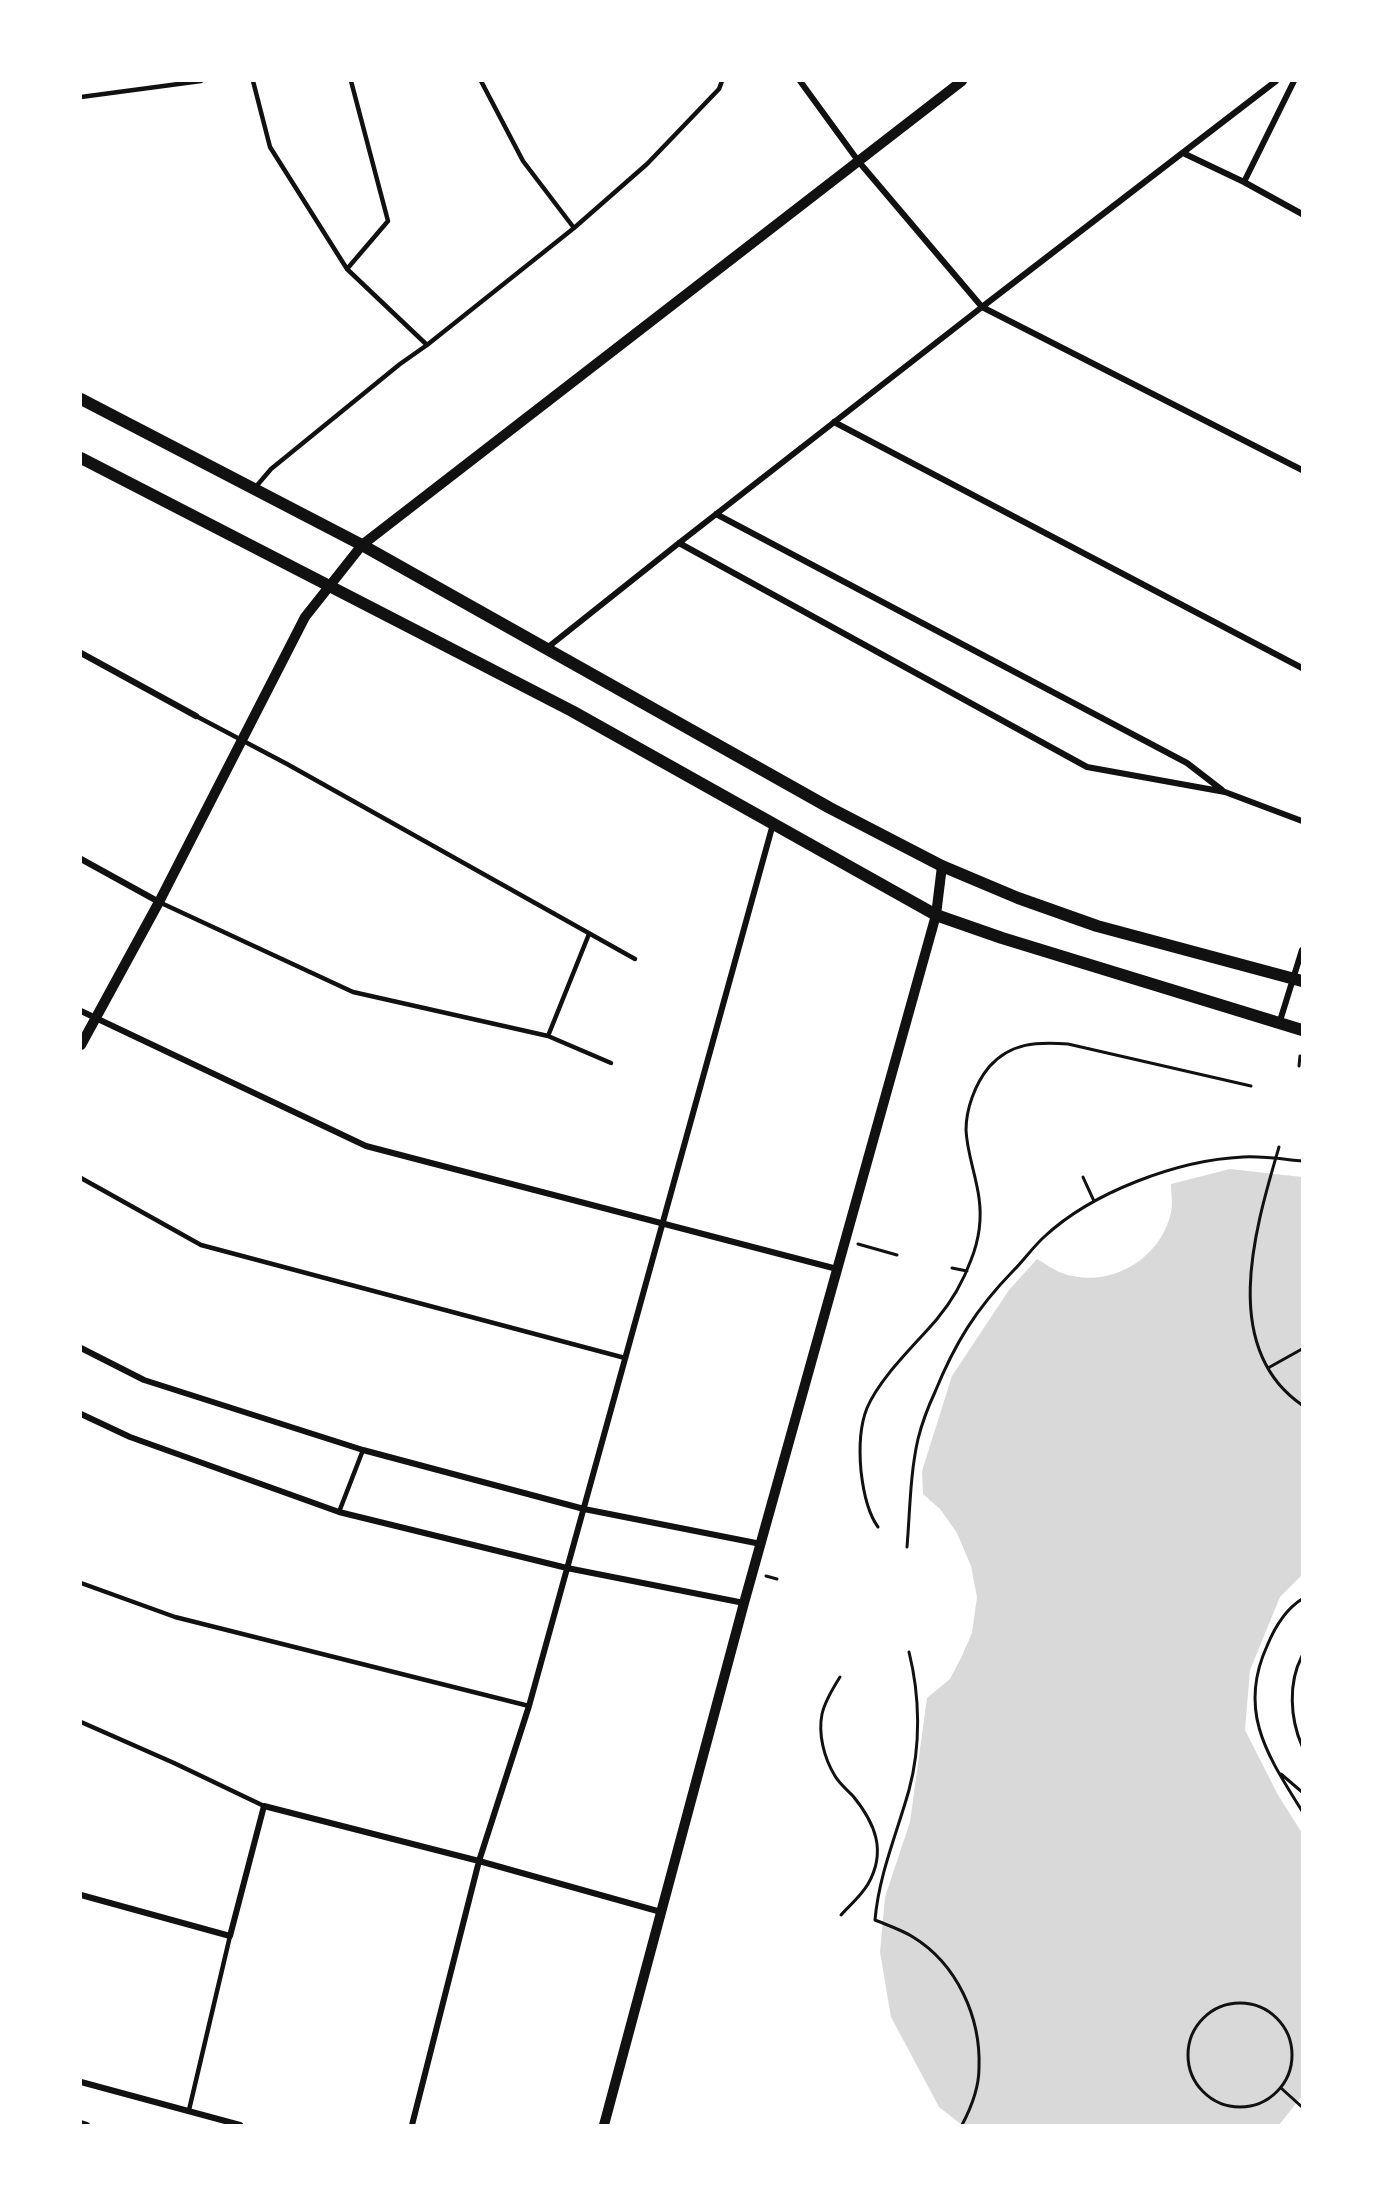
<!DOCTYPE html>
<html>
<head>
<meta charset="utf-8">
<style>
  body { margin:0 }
  #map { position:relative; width:1383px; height:2206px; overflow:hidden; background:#fff; font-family:"Archivo Narrow",sans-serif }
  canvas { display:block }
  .frame { position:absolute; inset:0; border:82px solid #fff; pointer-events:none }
</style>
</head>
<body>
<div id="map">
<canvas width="1383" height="2206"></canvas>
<div class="frame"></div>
</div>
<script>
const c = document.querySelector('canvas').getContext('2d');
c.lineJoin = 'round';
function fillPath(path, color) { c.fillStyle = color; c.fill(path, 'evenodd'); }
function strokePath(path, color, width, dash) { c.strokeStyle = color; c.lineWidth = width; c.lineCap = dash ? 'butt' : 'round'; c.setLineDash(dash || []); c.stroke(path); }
fillPath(new Path2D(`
  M1230,1169L1302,1177V1575L1280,1597L1250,1670L1245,1730L1278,1795L1302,1833V2096L1279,2125H962L939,2107L891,2017L880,1952L885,1897L910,1822L927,1698L950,1679L961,1658L972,1633L977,1597L971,1566L957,1533L940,1509L923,1494L922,1471L952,1376L1009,1290L1037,1259C1045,1263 1053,1270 1062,1273C1108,1290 1161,1260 1171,1212C1173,1204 1171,1193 1171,1184Z`), '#d9d9d9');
strokePath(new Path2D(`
  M1299,1066L1300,1056
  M1279,1147C1256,1226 1218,1347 1302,1405
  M1083,1177L1094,1201
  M858,1244L897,1255
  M952,1268L967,1271
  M1268,1368L1302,1349
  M878,1527C867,1512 863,1489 861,1471C859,1449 859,1428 867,1408C881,1376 915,1345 937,1319C952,1301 963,1282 971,1260C979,1240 982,1219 979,1198C976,1175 967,1153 966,1130C966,1109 975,1084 989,1067C1011,1042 1037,1042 1068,1044L1251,1086
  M907,1547C910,1511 910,1474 918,1439C922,1423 928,1407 935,1392C955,1343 976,1309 1013,1271C1024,1260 1033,1247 1044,1237C1092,1192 1178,1160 1243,1157C1263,1156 1282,1159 1302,1161
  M766,1576L777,1579
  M1302,1599C1286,1609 1274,1629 1267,1646C1237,1712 1268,1756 1302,1811
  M909,1652C920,1696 921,1746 909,1790C897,1833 879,1874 875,1920C887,1925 902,1930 913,1937C957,1964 981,2017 979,2068C979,2087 971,2108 962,2125
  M1302,1656C1288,1683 1290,1718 1302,1746
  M840,1677C833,1688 825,1701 822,1714C818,1734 824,1758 835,1776C839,1783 847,1790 853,1796C875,1823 887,1851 868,1884C861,1896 850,1905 841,1915
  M1281,1774L1302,1792
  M1188 2055a52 52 0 1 1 104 0a52 52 0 1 1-104 0Z
  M1281,2088L1302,2107`), '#111', 3);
strokePath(new Path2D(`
  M253,81L270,147L347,269L427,345L574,228L647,164L719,89L722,81
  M481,81L523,161L574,228
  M81,97L201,81
  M347,269L388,221L351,81
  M254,489L271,469L400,364L427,345
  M196,716L287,764L635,959
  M159,902L353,992L548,1036
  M589,934L548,1036L611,1063
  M81,1178L201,1245L625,1358
  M339,1512L363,1450
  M81,1583L175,1617L529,1706
  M81,1722L174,1763L264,1806
  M189,2110L230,1936`), '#111', 4.5);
strokePath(new Path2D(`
  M800,81L859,162L982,307L1276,81
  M1183,153L1244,182L1302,214
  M1244,182L1294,81
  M834,422L1302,668
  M716,514L1187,763L1222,790
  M679,543L1087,767L1225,792L1302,821
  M547,648L679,543L982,307L1302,470
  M81,653L196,716
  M81,859L159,902
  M81,1011L366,1146L837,1269
  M1279,1024L1302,950
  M81,1348L144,1380L363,1450L584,1509L761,1544
  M81,1414L130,1437L339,1512L567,1568L744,1603
  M81,1895L230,1936L264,1806L479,1861L661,1912
  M81,2082L240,2125
  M81,2123L87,2125
  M412,2125L479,1861L529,1706L773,824`), '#111', 6);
strokePath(new Path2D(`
  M81,1045L159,902L305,617L362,545L962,81
  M604,2125L744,1603L936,915L942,866`), '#111', 10);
strokePath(new Path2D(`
  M81,399L362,545L830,808L942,866L1018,898L1097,926L1302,981
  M81,458L572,711L936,915L1002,938L1302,1030`), '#111', 12);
</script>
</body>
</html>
